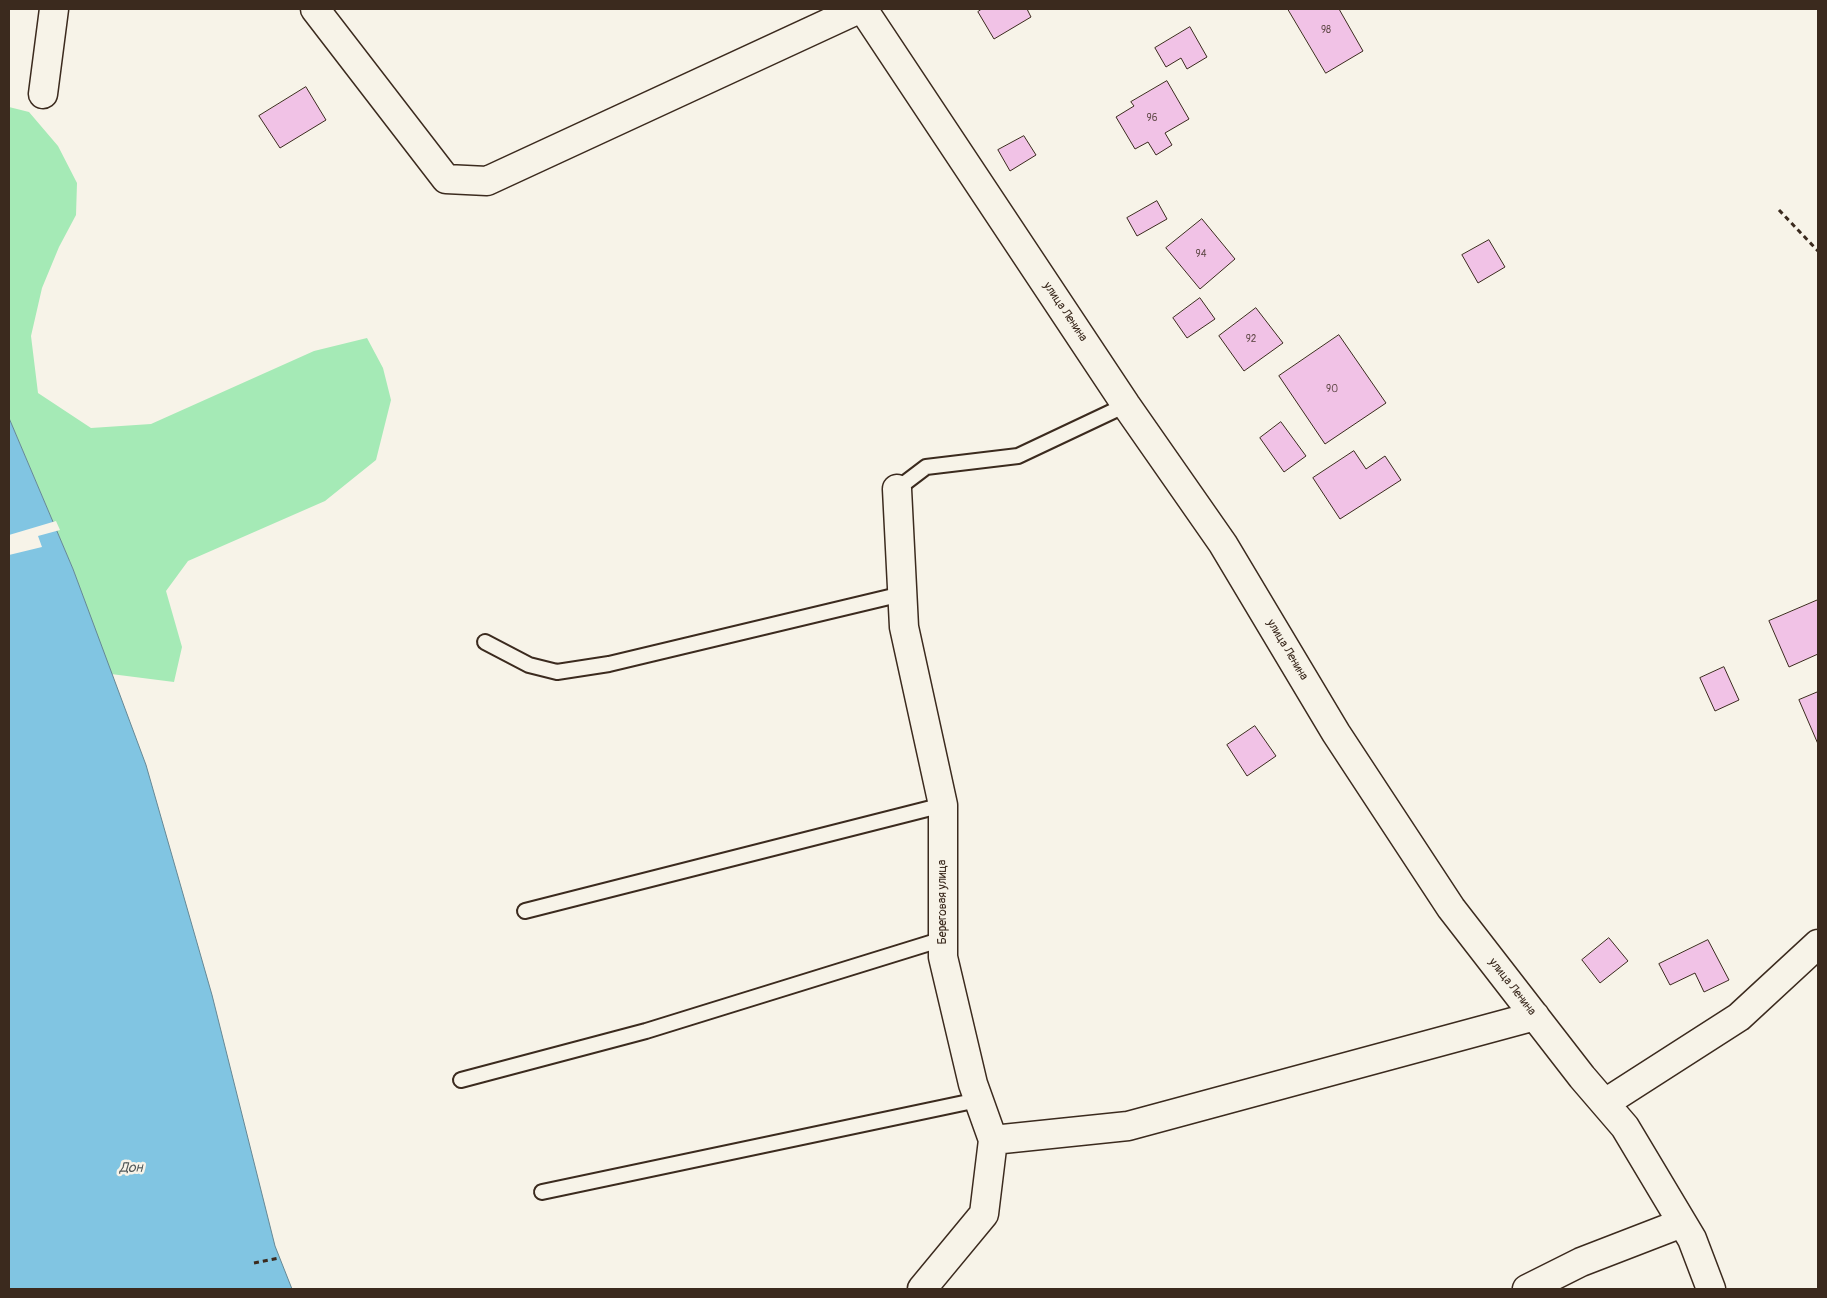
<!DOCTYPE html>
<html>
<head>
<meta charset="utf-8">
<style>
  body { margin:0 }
  #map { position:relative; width:1827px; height:1298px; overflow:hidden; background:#f7f3e8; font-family:Pangolin,sans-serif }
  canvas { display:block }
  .frame { position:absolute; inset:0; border:10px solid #3b2a1e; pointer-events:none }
</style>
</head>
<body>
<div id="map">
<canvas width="1827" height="1298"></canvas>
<div class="frame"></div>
</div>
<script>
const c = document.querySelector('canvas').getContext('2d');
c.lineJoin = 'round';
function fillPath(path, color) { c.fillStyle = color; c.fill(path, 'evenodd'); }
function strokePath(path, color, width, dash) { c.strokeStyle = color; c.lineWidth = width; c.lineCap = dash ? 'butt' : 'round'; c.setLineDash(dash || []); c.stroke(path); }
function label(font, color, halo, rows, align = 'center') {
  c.font = font + ' Pangolin,sans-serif'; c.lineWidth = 5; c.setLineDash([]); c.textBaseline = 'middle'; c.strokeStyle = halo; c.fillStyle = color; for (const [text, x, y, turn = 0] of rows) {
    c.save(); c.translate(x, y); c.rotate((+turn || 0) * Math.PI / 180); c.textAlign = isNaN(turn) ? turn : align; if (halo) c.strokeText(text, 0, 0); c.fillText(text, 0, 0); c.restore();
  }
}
fillPath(new Path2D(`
  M9,107L29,112L58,146L77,183L76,215L59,247L42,288L31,336L38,393L91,428L151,424L314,351L367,338L383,368L391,400L376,460L325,501L188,561L166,591L182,647L174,682L111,674L73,569L9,418Z`), '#a5eab6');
const water = new Path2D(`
  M9,418L73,569L146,765L212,995L275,1246L292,1289H9Z`);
fillPath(water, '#81c5e2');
strokePath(water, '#658794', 1);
fillPath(new Path2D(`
  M56,521L60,530L38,536L42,547L9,555V535Z`), '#f7f3e8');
const building = new Path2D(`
  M982,9H1027L1031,17L994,39L978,12Z
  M1288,9H1339L1363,51L1326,73Z
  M1190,27L1207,57L1187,69L1181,58L1166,67L1155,48Z
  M1167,81L1189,119L1165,133L1172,145L1156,155L1148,142L1135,149L1116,117L1134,106L1131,102Z
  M306,87L326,120L280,148L259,116Z
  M1024,136L1036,155L1010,171L998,150Z
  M1157,201L1167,219L1137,236L1127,218Z
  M1202,219L1235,259L1200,289L1166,248Z
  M1489,240L1505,267L1478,283L1462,255Z
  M1200,298L1215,319L1187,338L1173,318Z
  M1256,308L1283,343L1244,371L1219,336Z
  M1339,335L1386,403L1325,444L1279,376Z
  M1281,422L1306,456L1284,472L1260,438Z
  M1354,451L1366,469L1385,456L1401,480L1340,519L1313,478Z
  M1818,600V654L1789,667L1769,621Z
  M1724,667L1739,700L1715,711L1700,678Z
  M1818,692V744L1799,700Z
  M1255,726L1276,756L1247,776L1227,745Z
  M1609,938L1628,961L1600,983L1582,960Z
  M1708,940L1729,980L1704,992L1695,973L1670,985L1659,964Z`);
fillPath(building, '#f1c2e6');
strokePath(building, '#3b2a1e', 1);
const lane = new Path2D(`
  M897,489L926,467L1018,456L1126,405
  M485,642L529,665L557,672L609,664L902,594
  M525,911L943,805
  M461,1080L646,1031L943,939
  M542,1192L978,1100`);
const street = new Path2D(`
  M315,9L446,179L487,181L859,9
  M863,9L1126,405L1223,544L1336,733L1451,908L1582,1077L1625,1127L1692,1239L1711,1289
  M43,94L54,9
  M897,489L904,627L943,805V957L973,1084L993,1140L984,1214L922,1289
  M1605,1103L1739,1017L1818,944
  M993,1140L1128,1126L1535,1016
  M1527,1289L1581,1262L1682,1223`);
strokePath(lane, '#3b2a1e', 18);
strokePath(street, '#3b2a1e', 31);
strokePath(new Path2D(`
  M1779,210L1818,251
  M254,1263L279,1258`), '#3b2a1e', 3, [5, 4]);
strokePath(lane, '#f7f3e8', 14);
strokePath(street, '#f7f3e8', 28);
label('10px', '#685050', null, [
  ["98",1326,30],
  ["96",1152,118],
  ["94",1201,254],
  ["92",1251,339],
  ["90",1332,389]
]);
label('12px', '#3b2a1e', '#f7f3e8', [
  ["улица Ленина",1065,312,56],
  ["улица Ленина",1287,650,59],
  ["Береговая улица",943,902,-90],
  ["улица Ленина",1512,987,52]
]);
label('italic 14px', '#505859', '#f7f3e8', [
  ["Дон",131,1168]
]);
</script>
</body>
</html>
